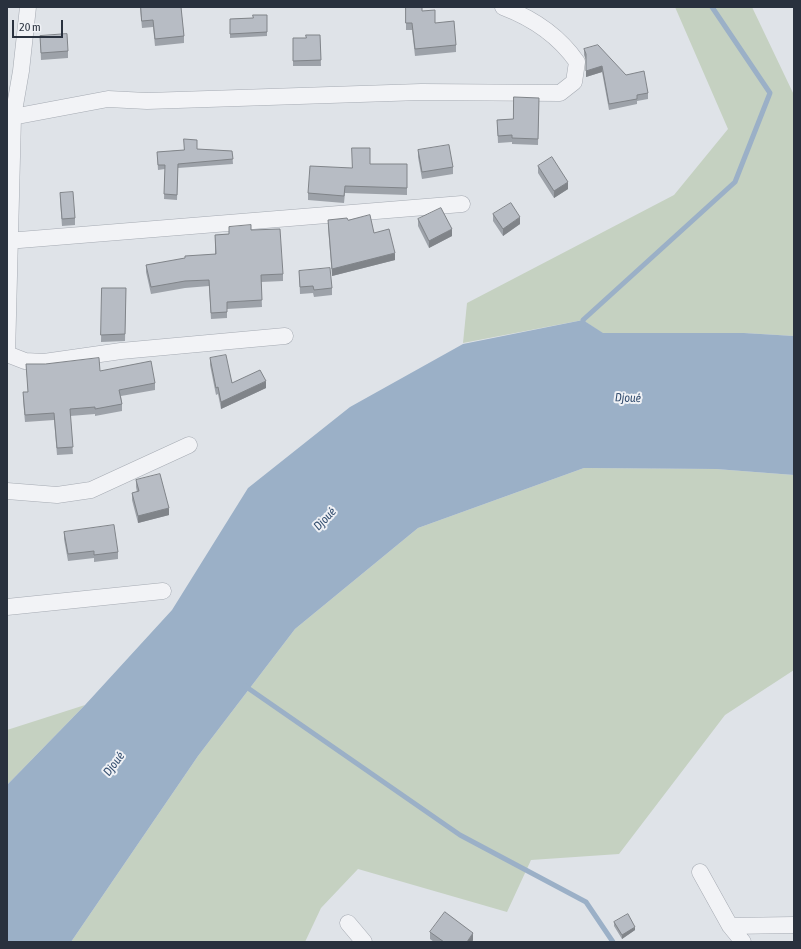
<!DOCTYPE html>
<html>
<head>
<meta charset="utf-8">
<style>
  body { margin:0 }
  #map { position:relative; width:801px; height:949px; overflow:hidden; background:#dfe3e8; font-family:"Asap Condensed",sans-serif }
  canvas { display:block }
  .frame { position:absolute; inset:0; border:8px solid #29313e; pointer-events:none }
  .scale { position:absolute; left:12px; top:20px; width:51px; height:18px; box-sizing:border-box; border:2px solid #29313e; border-top:0; padding-left:5px; font-size:12px; line-height:14px; white-space:nowrap; color:#29313e; -webkit-text-stroke:3px #eff1f5; paint-order:stroke }
</style>
</head>
<body>
<div id="map">
<canvas width="801" height="949"></canvas>
<div class="frame"></div>
<div class="scale">20 m</div>
</div>
<script>
const c = document.querySelector('canvas').getContext('2d');
c.lineJoin = 'round';
function fillPath(path, color) { c.fillStyle = color; c.fill(path, 'evenodd'); }
function strokePath(path, color, width, dash) { c.strokeStyle = color; c.lineWidth = width; c.lineCap = dash ? 'butt' : 'round'; c.setLineDash(dash || []); c.stroke(path); }
function label(font, color, halo, rows, align = 'center') {
  c.font = font + ' "Asap Condensed",sans-serif'; c.lineWidth = 4; c.setLineDash([]); c.textBaseline = 'middle'; c.strokeStyle = halo; c.fillStyle = color; for (const [text, x, y, turn = 0] of rows) {
    c.save(); c.translate(x, y); c.rotate((+turn || 0) * Math.PI / 180); c.textAlign = isNaN(turn) ? turn : align; if (halo) c.strokeText(text, 0, 0); c.fillText(text, 0, 0); c.restore();
  }
}
fillPath(new Path2D(`
  M675,7H752L794,95V336L744,333H602L583,320L463,343L467,303L674,195L728,129Z
  M584,468L716,469L794,475V670L725,715L619,854L531,860L507,912L358,869L321,908L305,942H71L198,756L295,629L418,528Z
  M85,705L7,785V730Z`), '#c5d1c1');
fillPath(new Path2D(`
  M583,320L603,333H744L794,336V475L716,469L584,468L418,528L295,629L198,756L71,942H7V785L85,705L172,610L248,488L350,407L463,344Z`), '#9bb0c7');
strokePath(new Path2D(`
  M583,326V320L735,182L770,93L712,7
  M245,686L460,835L586,902L613,942`), '#9bb0c7', 5);
const minor = new Path2D(`
  M7,118L108,99L147,101L421,92L560,93L574,82L577,62C559,36 532,18 503,7
  M7,241L462,204
  M7,354L25,361L44,362L121,351L285,336
  M7,355L13,117L21,71L28,7
  M7,491L57,495L91,490L189,445
  M7,607L163,591
  M700,872L730,926L743,942
  M348,923L364,942
  M730,926L794,925`);
strokePath(minor, '#a5aab2', 17);
strokePath(minor, '#f2f3f6', 16);
fillPath(new Path2D(`
  M140,7H181L184,36V43L155,46L153,27L142,28Z
  M406,7L422,11L435,23L456,45V52L415,56L412,30H406Z
  M267,15V36L230,38V19L253,18Z
  M320,35L321,66H293V38H306Z
  M40,36L68,51V58L41,60Z
  M584,49L626,75L648,93V99L637,101V104L609,110L602,72L586,77V60L584,55Z
  M539,98L538,145L512,144V142L498,143L497,120L513,119Z
  M197,149L232,151L233,164L178,168L177,200L164,199L165,169L158,170L157,152Z
  M418,150L453,167V174L422,179L418,157Z
  M370,164H407V195L345,193L344,203L308,200V193L352,168Z
  M538,166L568,189L554,198L538,173Z
  M60,193L75,218V225L62,226L60,200Z
  M493,214L520,224L503,236L493,221Z
  M418,219L452,236L429,248L418,226Z
  M328,220H348L374,233L395,260L332,276L328,227Z
  M229,227L251,230L283,274V281L261,282L262,307L227,309V318L211,319L209,286L185,288L151,294L146,272V265L215,254V235L229,234Z
  M299,271L332,288V295L314,297L313,293L300,294Z
  M102,288H126L125,341L101,342Z
  M210,358L232,383L266,388L221,409L218,394L216,395L210,365Z
  M26,364L100,371L155,383V390L121,396L122,404V411L95,416V414L70,416L73,454L57,455L54,420L25,422L23,399V392H28Z
  M136,480L169,515L138,523L132,500V493L137,492L136,487Z
  M64,532L118,552V559L94,562V558L68,561L64,539Z
  M614,922L635,930L622,939L614,926Z
  M430,932L473,940L472,942H434L430,939Z`), '#9da2a9');
fillPath(new Path2D(`
  M602,66V72L586,77V71Z
  M568,182V189L554,198V191Z
  M520,217V224L503,236V229Z
  M452,229V236L429,248V241Z
  M395,253V260L332,276V269Z
  M266,381V388L221,409V402Z
  M169,508V515L138,523V516Z
  M635,927V930L622,939V935Z
  M473,933V940L472,942H467Z`), '#808489');
const building = new Path2D(`
  M141,7H181L184,36L155,39L153,20L142,21Z
  M406,7H422V11L435,10V23L454,21L456,45L415,49L412,23H406Z
  M253,15H267V32L230,34V19L253,18Z
  M67,34L68,51L41,53L40,36Z
  M306,35H320L321,60L293,61V38H306Z
  M598,45L626,75L644,71L648,93L637,95V99L609,104L602,66L586,71V54L584,49Z
  M514,97L539,98L538,139L512,138V135L498,136L497,120L513,119Z
  M184,139L197,140V149L232,151L233,159L178,164L177,195L164,194L165,165H158L157,152L184,150Z
  M449,145L453,167L422,172L418,150Z
  M352,148H370V164H407V188L345,186L344,196L308,193L310,166L352,168Z
  M552,157L568,182L554,191L538,166Z
  M73,192L75,218L62,219L60,193Z
  M511,203L520,217L503,229L493,214Z
  M441,208L452,229L429,241L418,219Z
  M370,215L374,233L389,229L395,253L332,269L328,220L347,218L348,220Z
  M251,225V230L280,229L283,274L261,275L262,300L227,302V312L211,313L209,280L185,281L151,287L146,265L185,258V256L216,254L215,235L229,234V227Z
  M330,268L332,288L314,290L313,286L300,287L299,271Z
  M102,288H126L125,334L101,335Z
  M226,355L232,383L260,370L266,381L221,402L218,387L216,388L210,358Z
  M99,358L100,371L151,361L155,383L119,390L122,404L95,409V407L70,409L73,447L57,448L54,413L25,415L23,392H28L26,364H45Z
  M160,474L169,508L138,516L132,493L139,491L136,480Z
  M114,525L118,552L94,555V551L68,554L64,532Z
  M445,912L473,933L467,942H444L430,932Z
  M628,914L635,927L622,935L614,922Z`);
fillPath(building, '#b7bcc4');
strokePath(building, '#808489', 1);
label('italic 12px', '#354f70', '#eff1f5', [
  ["Djoué",628,398,2],
  ["Djoué",325,519,-46],
  ["Djoué",114,764,-53]
]);
</script>
</body>
</html>
